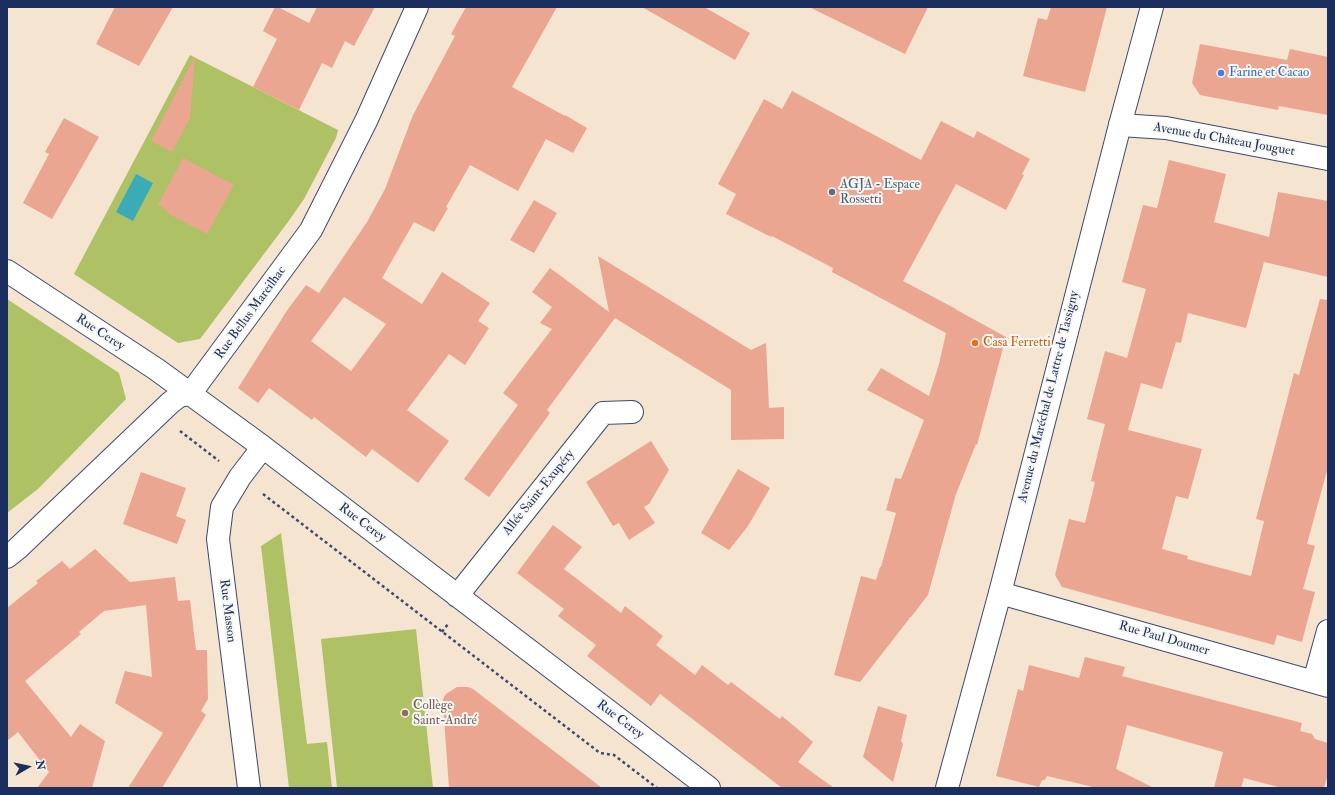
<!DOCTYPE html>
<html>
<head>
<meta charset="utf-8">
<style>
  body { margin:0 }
  #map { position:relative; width:1335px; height:795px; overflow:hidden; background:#f5e4d0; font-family:"IM FELL Double Pica",serif }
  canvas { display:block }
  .frame { position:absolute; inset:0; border:8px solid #1b2f5e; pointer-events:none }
  .north { position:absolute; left:8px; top:747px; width:40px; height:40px; -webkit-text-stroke:3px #f6f6f2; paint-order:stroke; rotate:81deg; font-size:11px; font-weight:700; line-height:16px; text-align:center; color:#1b2f5e }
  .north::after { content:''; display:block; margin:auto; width:14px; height:18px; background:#1b2f5e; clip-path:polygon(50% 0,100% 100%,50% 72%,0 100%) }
</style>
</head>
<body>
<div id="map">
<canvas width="1335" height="795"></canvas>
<div class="frame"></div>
<div class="north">N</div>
</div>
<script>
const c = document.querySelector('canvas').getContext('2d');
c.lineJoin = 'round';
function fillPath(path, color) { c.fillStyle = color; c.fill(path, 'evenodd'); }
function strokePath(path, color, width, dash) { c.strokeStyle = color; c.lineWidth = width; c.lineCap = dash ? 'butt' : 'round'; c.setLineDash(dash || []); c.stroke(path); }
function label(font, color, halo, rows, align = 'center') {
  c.font = font + ' "IM FELL Double Pica",serif'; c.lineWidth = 4; c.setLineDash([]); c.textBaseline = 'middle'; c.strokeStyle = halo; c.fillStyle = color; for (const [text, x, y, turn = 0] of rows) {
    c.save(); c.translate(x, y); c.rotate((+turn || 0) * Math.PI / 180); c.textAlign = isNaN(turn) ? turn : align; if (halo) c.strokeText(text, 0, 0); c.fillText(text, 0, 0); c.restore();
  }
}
fillPath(new Path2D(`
  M190,55L338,130L336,138L304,199L288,222L200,339L178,343L74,274Z
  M7,299L119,373L126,399L38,489L7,513Z
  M281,533L307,744L327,742L332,788H289L261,546Z
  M416,629L433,788H337L321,639Z`), '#afc165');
fillPath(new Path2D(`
  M136,174L153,183L133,221L116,212Z`), '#3bacb5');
fillPath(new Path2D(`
  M115,7H173L139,66L96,44Z
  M275,7H278L309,23L317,7H375L354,46L345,41L332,68L322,63L299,110L253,87L277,39L263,31Z
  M466,7H557L512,87L565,116V115L587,128L573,153L546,139L518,191L470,165L446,207L448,208L434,232L414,222L382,278L422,304L442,272L490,303L478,321L489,328L465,365L449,354L407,410L449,441L418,483L372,449L366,457L314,417L312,420L269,388L258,403L238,388L288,309L306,285L319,293L367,222L385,189L413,115L455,36L451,34ZM344,297L386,324L351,371L311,341Z
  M642,7H704L750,33L735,60Z
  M809,7H928L905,54Z
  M1051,7H1107L1085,92L1023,76L1038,18L1047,20Z
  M1200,44L1287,60L1290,49L1328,57V115L1279,106L1278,110L1200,95L1192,83Z
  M195,56L190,118L172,152L151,141Z
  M792,91L921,160L941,121L974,138L977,131L1030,159L1022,174L1024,175L1006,210L956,184L903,281L956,309H955L1006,337L977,445L976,444L956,494L928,595L911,617H910L909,619L860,682L834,675L861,576L876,580L880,567H881L896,513L886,510L895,478L901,479L924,420L867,390L881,368L929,396L939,364L946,333L832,272L833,268L772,236L771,237L726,214L736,194L718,184L764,99L782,109Z
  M64,118L99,137L52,219L23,203L49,154L45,152Z
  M183,158L234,185L207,234L167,213L168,211L158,205Z
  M1169,160L1226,174L1214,222L1269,237L1278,192L1328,201V277L1264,262L1246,328L1188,313L1181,343L1176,342L1162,389L1141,383L1128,430L1202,449L1188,499L1176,496L1162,549L1188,556L1187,559L1251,576L1264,521L1256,519L1294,373L1299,375L1320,299L1328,300V467L1307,544L1315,546L1303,589L1315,592L1302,642L1277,635L1274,645L1062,587L1055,575L1069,519L1085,523L1095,482L1091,481L1105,424L1087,419L1105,351L1127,358L1146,289L1122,282L1143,205L1157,208Z
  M534,200L557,213L534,253L510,240Z
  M598,256L751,350L766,343L769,408L784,407V439L731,440V390L615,318L547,410L550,413L489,497L464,479L518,405L503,393L552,329L540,323L552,307L532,292L550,268L609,312Z
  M651,441L669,470L649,504L644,507L655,523L629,540L619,523L613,526L586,482Z
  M738,469L770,488L748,526L729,550L701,533Z
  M141,472L186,488L176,516L186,520L177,544L123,524Z
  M553,525L582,547L564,569L621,613L625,606L663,636L656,645L695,675L702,665L728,685L731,682L780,719L782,716L813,742L798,762L834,788H782L660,694L651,706L587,656L596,645L558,616L564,609L517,573Z
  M95,549L130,582L175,577L178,601L190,600L196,650H207L208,699L201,711L206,715L162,788H128L163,733L115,703L125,671L152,677L146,605L104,611L79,632L81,634L25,681L71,737L80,724L105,741L92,788H37L49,772L18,732L7,741V608L38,583L36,581L62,561L70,569Z
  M1085,657L1125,667L1122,676L1302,723L1300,731L1312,734L1315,739L1328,743V774L1324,788H1282L1244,778L1241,788H1214L1223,752L1127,725L1116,769L1154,788H1097L1047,776L1045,780H1042L1039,787L996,776L1018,689L1023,691L1029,665L1079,678Z
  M457,687H468L473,689L602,788H449L444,718L443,699L446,694Z
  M878,706L907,715L901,741L903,744L893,782L863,757Z`), '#eaa690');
const minor = new Path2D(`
  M1120,125L1166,128L1328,159
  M7,271L156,369L263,447L709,788
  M7,557L17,549L170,403L179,396L190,394L311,230L366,121L417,7
  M1000,593L1328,686
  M457,596L603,413L632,412
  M1314,682L1328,631
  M249,788L218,539L222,507L240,477L263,447`);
const major = new Path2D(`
  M947,788L1000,593L1120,125L1152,7`);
strokePath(minor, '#3c4a6f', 24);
strokePath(major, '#3c4a6f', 24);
strokePath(new Path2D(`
  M180,431L219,461
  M263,494L600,753L614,755L657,788
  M442,632L448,624`), '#3c4a6f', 2.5, [3, 3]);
strokePath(minor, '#fff', 22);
strokePath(major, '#fff', 22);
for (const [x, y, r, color] of [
  [1221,73,4,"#3f7fe0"],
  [832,192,4,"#5c6f8a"],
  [975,343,4,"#e8710a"],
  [405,713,4,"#8d6e63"]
]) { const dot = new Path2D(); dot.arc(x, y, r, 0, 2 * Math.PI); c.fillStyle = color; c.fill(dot); strokePath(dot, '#f6f6f2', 1.5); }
label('13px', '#366cbe', '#f6f6f2', [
  ["Farine et Cacao",1229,73]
], 'left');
label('13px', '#1b2f5e', '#f6f6f2', [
  ["Avenue du Château Jouguet",1224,140,10],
  ["Rue Bellus Mareilhac",251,313,-54],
  ["Rue Cerey",100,333,33],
  ["Avenue du Maréchal de Lattre de Tassigny",1049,397,-76],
  ["Allée Saint-Exupéry",539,493,-51],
  ["Rue Cerey",362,523,37],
  ["Rue Masson",227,611,83],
  ["Rue Paul Doumer",1164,639,16],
  ["Rue Cerey",620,720,37]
]);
label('13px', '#4e5e75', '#f6f6f2', [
  ["AGJA - Espace",840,185],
  ["Rossetti",840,200]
], 'left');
label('13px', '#c56008', '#f6f6f2', [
  ["Casa Ferretti",983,343]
], 'left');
label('13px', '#785e54', '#f6f6f2', [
  ["Collège",413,706],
  ["Saint-André",413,721]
], 'left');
</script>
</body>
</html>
